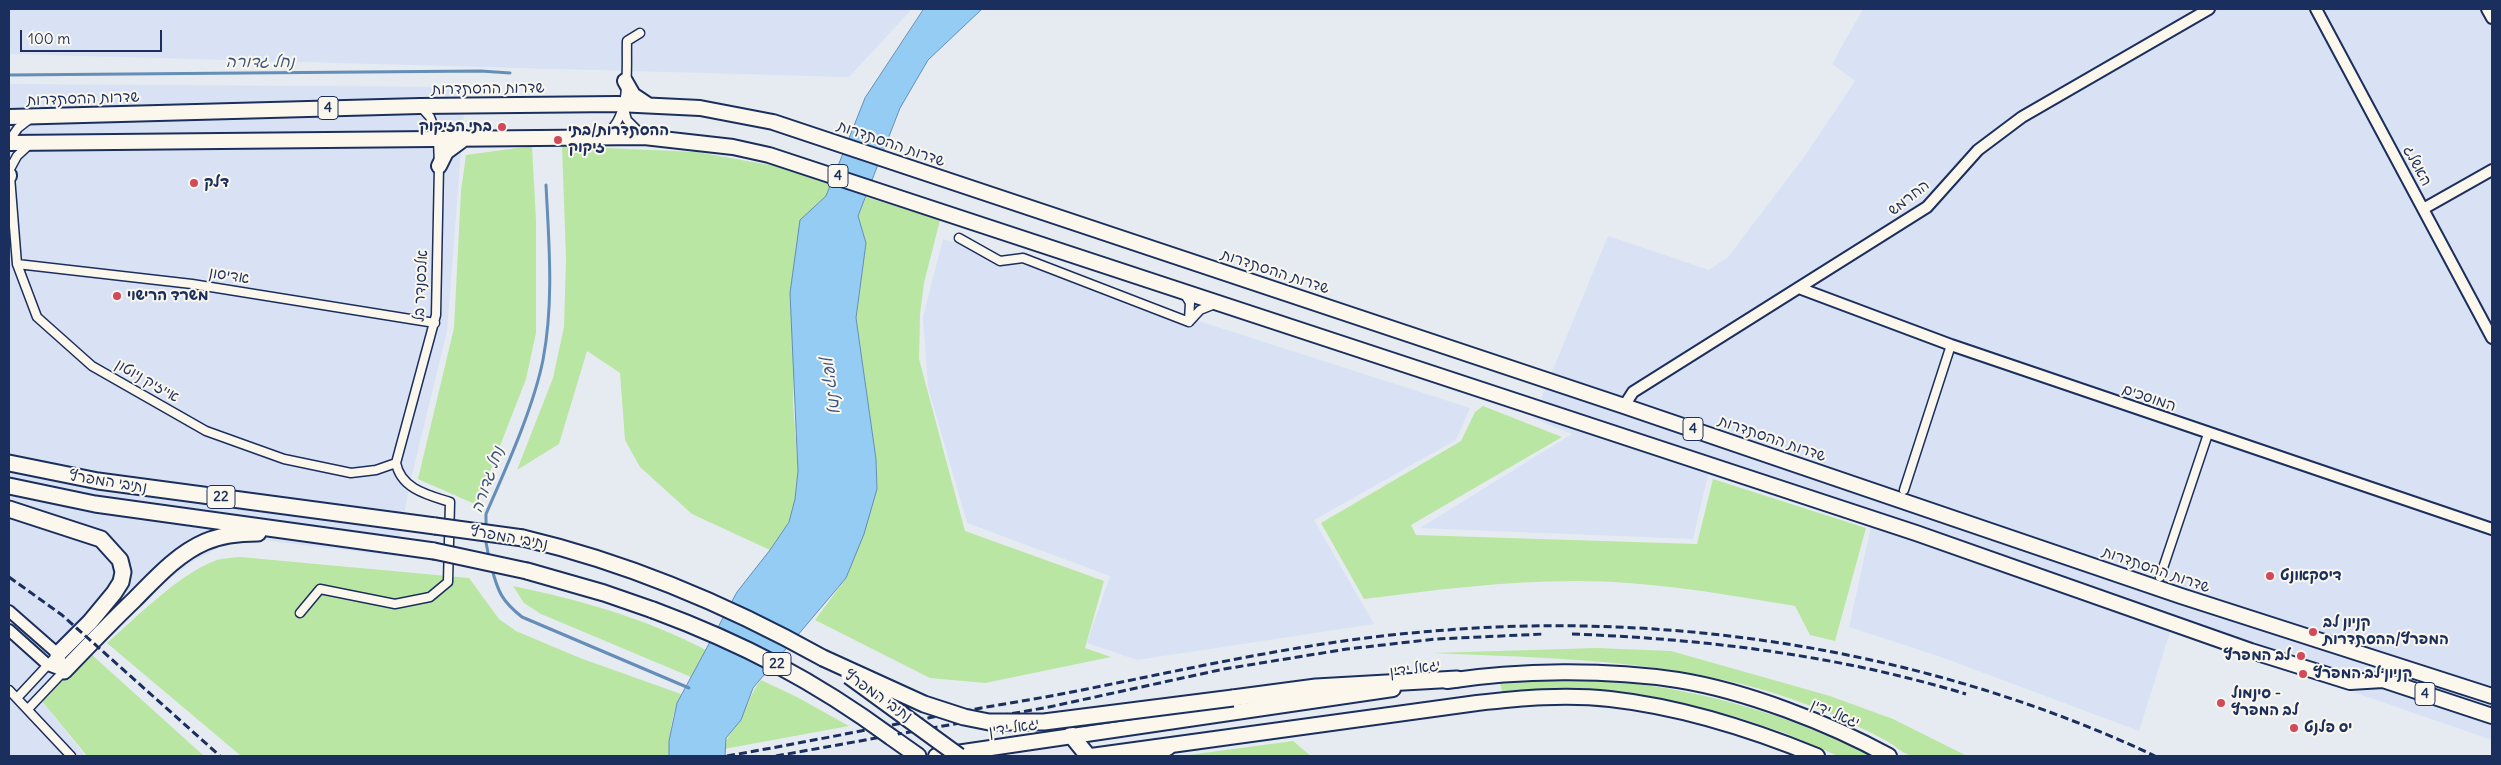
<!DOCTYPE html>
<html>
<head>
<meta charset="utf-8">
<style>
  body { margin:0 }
  #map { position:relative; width:2501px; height:765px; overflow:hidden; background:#e6ebf1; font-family:Delius,sans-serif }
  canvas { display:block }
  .frame { position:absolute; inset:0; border:10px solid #1b2f5e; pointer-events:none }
  .scale { position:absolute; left:20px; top:30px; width:142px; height:22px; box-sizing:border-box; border:2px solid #1b2f5e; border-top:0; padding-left:6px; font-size:15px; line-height:18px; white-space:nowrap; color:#1b2f5e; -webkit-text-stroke:4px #fbf7ec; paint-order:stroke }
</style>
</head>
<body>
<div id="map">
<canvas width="2501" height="765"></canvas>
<div class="frame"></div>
<div class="scale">100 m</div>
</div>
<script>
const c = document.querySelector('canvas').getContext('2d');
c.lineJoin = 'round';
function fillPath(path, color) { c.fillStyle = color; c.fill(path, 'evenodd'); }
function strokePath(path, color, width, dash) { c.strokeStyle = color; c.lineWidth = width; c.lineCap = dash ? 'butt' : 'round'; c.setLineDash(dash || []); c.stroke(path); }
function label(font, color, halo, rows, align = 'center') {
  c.font = font + ' Delius,"Playpen Sans Hebrew",sans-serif'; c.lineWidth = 4; c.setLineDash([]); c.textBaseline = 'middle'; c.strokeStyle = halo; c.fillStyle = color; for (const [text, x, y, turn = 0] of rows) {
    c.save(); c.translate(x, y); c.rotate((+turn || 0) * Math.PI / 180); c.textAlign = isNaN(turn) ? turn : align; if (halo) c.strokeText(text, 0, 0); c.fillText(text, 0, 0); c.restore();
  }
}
fillPath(new Path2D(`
  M9,9H912L849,77L9,54Z
  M1863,9H2492V740L2171,629L2139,731L1941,657L1849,627L1871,527L1708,475L1693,539L1420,528L1572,434L1533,418L1608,236L1709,270L1728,257L1804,157L1855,81L1832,64Z
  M9,84L466,87L447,331L410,483L396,556L252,539L225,544L192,562L149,594L115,633L41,700L85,756H9Z
  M943,239L1470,408L1456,440L1314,520L1374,624L1137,660L1087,643L1110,576L967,523L928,387L923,317Z`), '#d8e2f4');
fillPath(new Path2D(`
  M532,146L536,220V333L526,379L477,505L418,479L454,328L461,191L466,155Z
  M562,146L697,152L775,166L832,181L826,196L800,221L793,401L798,471L795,499L789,521L770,550L692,514L640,467L625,440L620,373L587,351L559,444L517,470L553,378L564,327L566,259Z
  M866,197L940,220L924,283L920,314L919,359L965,531L1104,581L1085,648L1111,657L985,683L930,678L815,620L846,578L877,489L876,459L856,318L866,243L858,216Z
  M1483,406L1562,437L1411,525L1416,535L1697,544L1713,479L1866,528L1835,641L1810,635L1795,606C1723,594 1650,581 1576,581C1505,581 1434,590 1364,599L1321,523L1461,441L1475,412Z
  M240,557L469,578L499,619L516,631L580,658L681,694C672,712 669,736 669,756H241L107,643C137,617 180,573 217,560C224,558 232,558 240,557Z
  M513,586C580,600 645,618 706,650L691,677L541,614L524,603Z
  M1597,648L1671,651L1830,696L1893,719L1967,756C1955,756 1921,759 1911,756C1902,753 1893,744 1885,740C1851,722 1814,706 1777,694C1666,659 1547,658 1432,653Z
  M91,654L204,756H87L41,700Z
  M761,680L797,697L849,726L724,749C726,735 735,730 741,719C748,705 751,692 761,680Z
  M1545,680C1570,680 1596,680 1621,682C1708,691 1793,717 1872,756H1838L1785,733L1734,716L1666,701L1622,693L1554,689L1502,691L1500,683Z
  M1293,741L1311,756H1180H1181Z`), '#bae6a3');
const water = new Path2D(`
  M924,9H982L928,60L900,108L858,216L866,243L856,318L876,459L877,489L864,534L846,578L753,688L741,720L726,738L725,756H669V741L677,703L737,592L770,550L789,522L795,499L798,471L790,293L800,220L826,196L865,98Z`);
fillPath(water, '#95ccf3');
strokePath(water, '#648db7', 1);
strokePath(new Path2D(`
  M9,75L481,71L510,73
  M486,528V514C506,468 533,409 543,360C554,302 549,244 546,185
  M485,537L489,558
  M492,569C498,592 502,601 522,617L689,688`), '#648db7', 3);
const minor = new Path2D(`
  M624,109L627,120L642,135
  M604,135C632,119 626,70 627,41L640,33
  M9,141L18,128L31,118
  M9,164L17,264L37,317L92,366L206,431L284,459L351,473L376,470L396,463
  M10,169L17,156L31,143
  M959,238L1000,261L1023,258L1189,322
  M17,264L192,284L435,323
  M1184,293L1190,303L1189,320
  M1189,322L1200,310L1215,304
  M1904,490L1951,345
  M2160,577L2208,434
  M300,613L320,589L395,604L430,597L448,582L450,502C428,495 401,489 396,463L436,315L439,166L438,138L430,117L420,106
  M9,690L71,756
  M17,698L58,654
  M28,709L64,671`);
const tertiary = new Path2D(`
  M2316,9L2492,338
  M2487,9L2492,18
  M2423,209L2492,170
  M1799,288L1951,345L2492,529
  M1624,406L1633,392L1927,207L1978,150L2022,117L2209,9
  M9,611L58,654L64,671L48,665L9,630`);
const trunk = new Path2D(`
  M625,81L633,95L648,105
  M9,117L420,106L617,104L700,108L773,122L1624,406L2181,596L2492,696
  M9,143L644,137L733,147L769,155L1916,533L2251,651L2350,682L2383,680L2492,716
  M439,166L446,152L465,138
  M9,175V176
  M1447,681C1519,670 1606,669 1678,680C1746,691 1829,723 1889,756
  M936,756L1393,689
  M1091,756L1477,703C1521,698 1565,694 1610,699C1682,707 1751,729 1817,756`);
const motorway = new Path2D(`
  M9,463L98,481L435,526
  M9,486L95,504L434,551
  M9,509L101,539L120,560L123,572L121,582L114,593L90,622L58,654
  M523,538C629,563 728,605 823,658
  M527,571L604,593L653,610
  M64,671C87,647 110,623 134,600C155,579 177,554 205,542C221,535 240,533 258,533
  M1233,698L1316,687L1457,679
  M1071,735L1088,756
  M891,737L918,756
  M1151,756L1168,747`);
strokePath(minor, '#1b2f5e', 11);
strokePath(tertiary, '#1b2f5e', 14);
strokePath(trunk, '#1b2f5e', 18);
strokePath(motorway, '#1b2f5e', 19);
strokePath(minor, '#fbf7ec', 8);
strokePath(tertiary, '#fbf7ec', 10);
strokePath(trunk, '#fbf7ec', 14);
strokePath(motorway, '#fbf7ec', 15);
strokePath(new Path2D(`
  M9,577L62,615L220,756
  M1572,634C1705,639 1837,655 1966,694
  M727,756C795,744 861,731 928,718C981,707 1034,700 1087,689C1202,666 1316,640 1434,631C1677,610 1934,652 2155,756
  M776,756L1049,707L1224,669L1347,649L1436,639L1544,634`), '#1b2f5e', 3, [8, 4]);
const motorwayBridge = new Path2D(`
  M435,526L523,538
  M434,551L527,571
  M653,610C742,643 815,681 891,737
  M823,658L924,704L964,717L989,722H1044L1233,698
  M849,676L959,756`);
strokePath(motorwayBridge, '#1b2f5e', 19, []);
strokePath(motorwayBridge, '#fbf7ec', 15);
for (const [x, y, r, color] of [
  [502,127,5,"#d1495b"],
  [558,140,5,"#d1495b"],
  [194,183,5,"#d1495b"],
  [117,296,5,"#d1495b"],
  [2270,576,5,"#d1495b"],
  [2313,632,5,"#d1495b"],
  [2301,656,5,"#d1495b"],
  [2303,674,5,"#d1495b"],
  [2221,703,5,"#d1495b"],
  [2294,728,5,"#d1495b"]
]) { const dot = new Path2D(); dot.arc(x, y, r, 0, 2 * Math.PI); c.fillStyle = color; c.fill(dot); strokePath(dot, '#fbf7ec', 2); }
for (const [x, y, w] of [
  [328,108,20],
  [838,176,20],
  [1693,429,20],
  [221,497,28],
  [777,664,28],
  [2425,694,20]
]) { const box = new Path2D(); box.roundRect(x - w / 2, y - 11.5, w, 23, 4); c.fillStyle = '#fbf7ec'; c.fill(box); strokePath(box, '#1b2f5e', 1); }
label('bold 14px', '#1b2f5e', null, [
  ["4",328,108],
  ["4",838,176],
  ["4",1693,429],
  ["22",221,497],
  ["22",777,664],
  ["4",2425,694]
]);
label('15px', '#1b2f5e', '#fbf7ec', [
  ["שדרות ההסתדרות",488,89,-1],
  ["שדרות ההסתדרות",83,99,-2],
  ["שדרות ההסתדרות",891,144,19],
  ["האשלג",2417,166,62],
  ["החרמש",1909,198,-38],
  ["שדרות ההסתדרות",1275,272,18],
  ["אדיסון",229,276,9],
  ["אלכסנדר בל",421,286,-87],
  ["אייזיק ניוטון",147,381,30],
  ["המוסכים",2149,398,19],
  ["שדרות ההסתדרות",1772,439,19],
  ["נתיבי המפרץ",108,482,9],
  ["נתיבי המפרץ",509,538,10],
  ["שדרות ההסתדרות",2156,570,19],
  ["יגאל ידין",1415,669,-8],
  ["נתיבי המפרץ",878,696,35],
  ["יגאל ידין",1835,714,23],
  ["יגאל ידין",1014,728,-9]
]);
label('bold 15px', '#1b2f5e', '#fbf7ec', [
  ["בתי הזיקוק",492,127,"right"],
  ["ההסתדרות/בתי",568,131],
  ["זיקוק",568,148],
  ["דלק",204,183],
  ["משרד הרישוי",127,296],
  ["דיסקאונט",2280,576],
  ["קניון לב",2323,623],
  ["המפרץ/ההסתדרות",2323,640],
  ["לב המפרץ",2291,656,"right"],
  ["קניון לב המפרץ",2313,674],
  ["סינמול -",2231,694],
  ["לב המפרץ",2231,711],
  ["יס פלנט",2304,728]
], 'left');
label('italic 16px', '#3a5683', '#fbf7ec', [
  ["נחל גדורה",260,62],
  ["נחל קישון",831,384,82],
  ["נחל גדורה",488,480,-71]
]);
</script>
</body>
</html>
